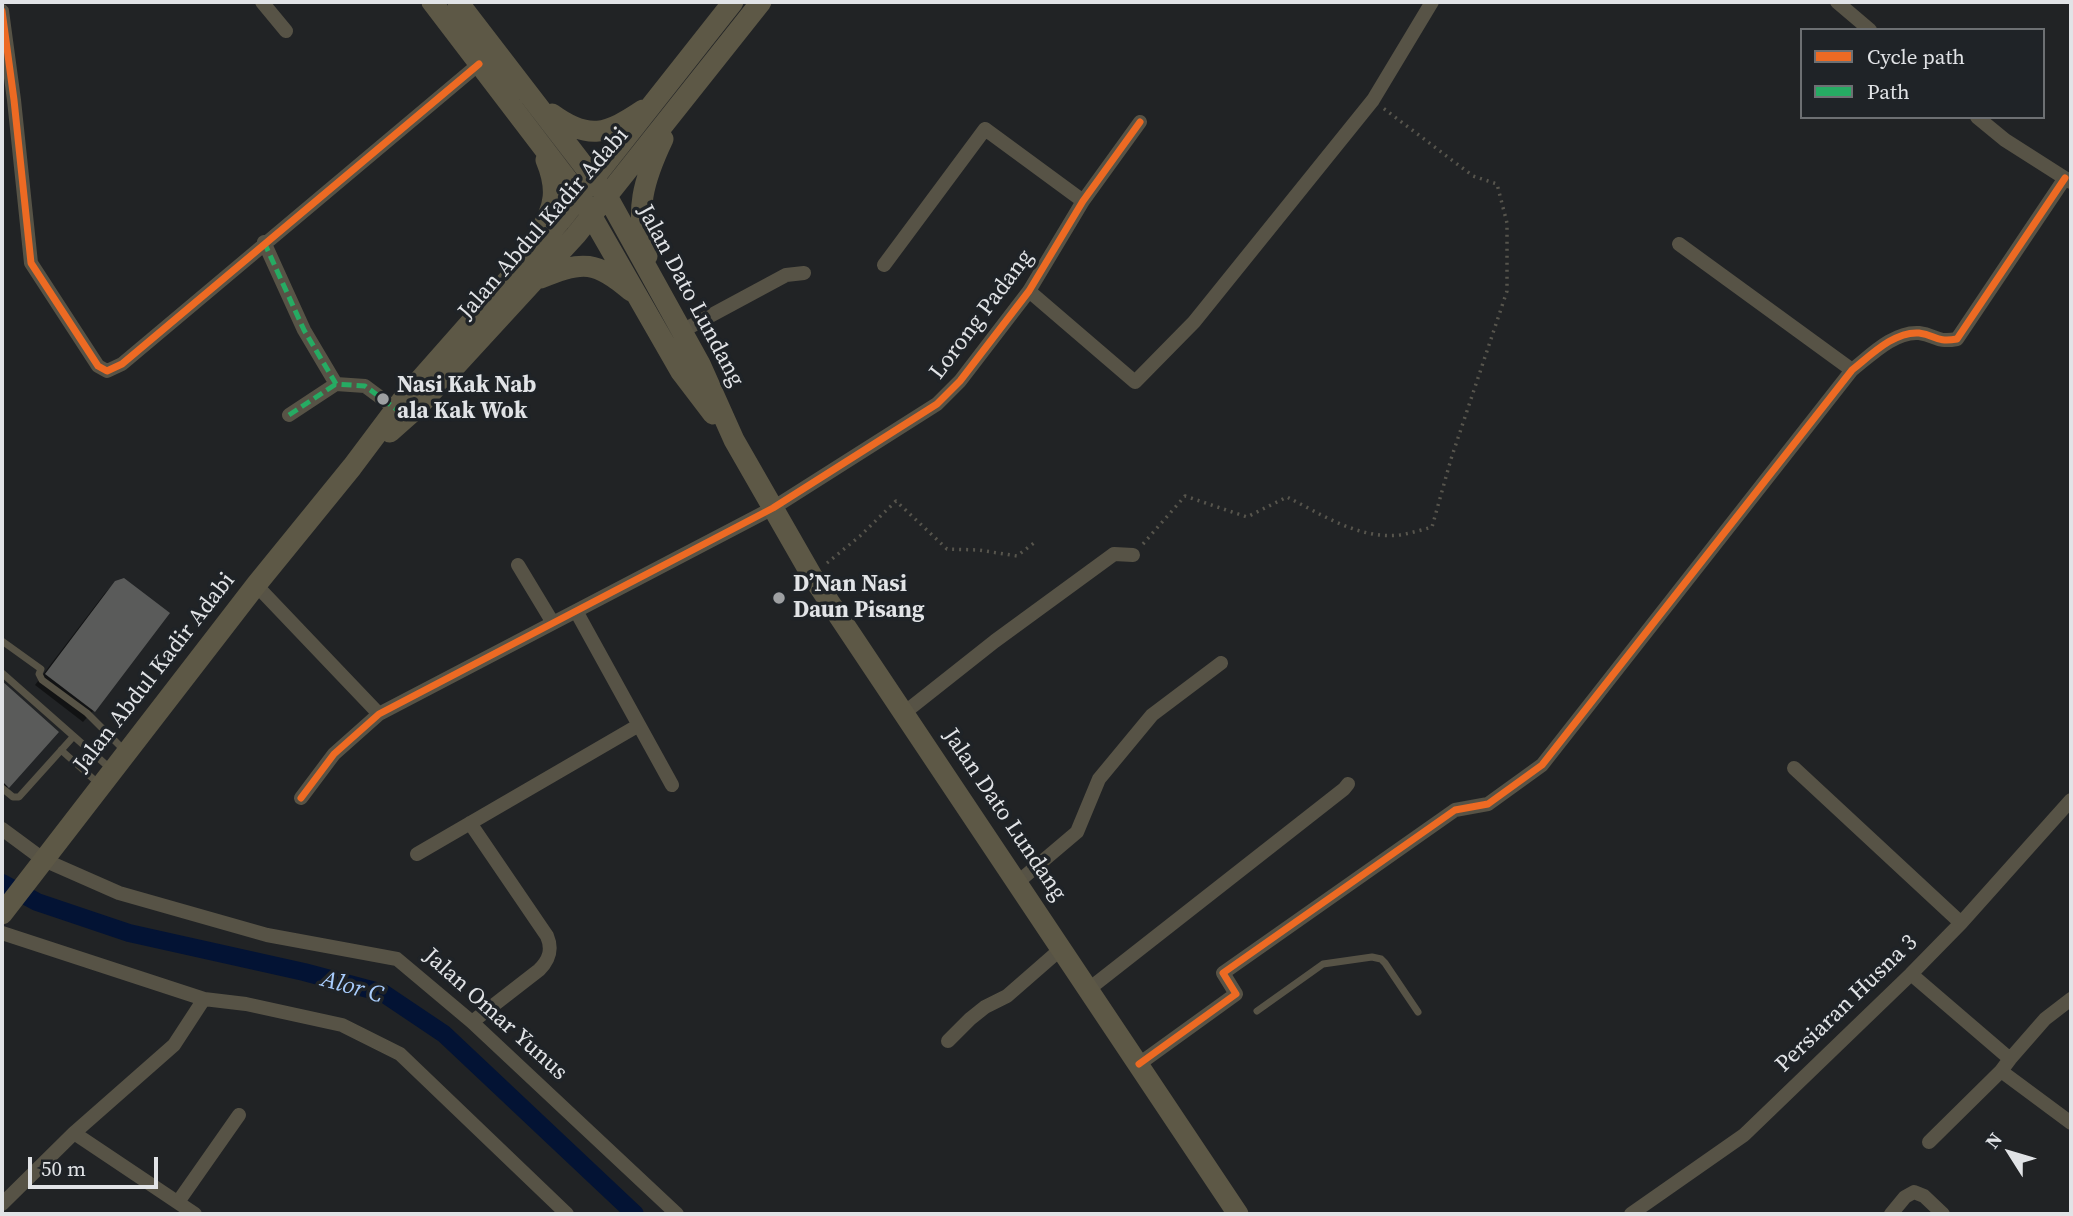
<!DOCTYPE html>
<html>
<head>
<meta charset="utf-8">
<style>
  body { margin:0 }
  #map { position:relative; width:2073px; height:1216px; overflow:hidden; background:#212325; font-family:"Source Serif 4",serif }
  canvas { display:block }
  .frame { position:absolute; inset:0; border:4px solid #e1e3e6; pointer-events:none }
  .legend { position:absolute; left:1800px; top:28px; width:245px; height:91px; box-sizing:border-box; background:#1f2327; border:2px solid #6d7073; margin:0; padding:9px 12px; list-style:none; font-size:21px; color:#e1e3e6 }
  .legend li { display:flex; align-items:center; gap:14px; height:35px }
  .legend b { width:35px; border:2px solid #6d7073 }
  .north { position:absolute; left:1975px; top:1118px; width:70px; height:70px; -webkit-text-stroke:5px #1f2327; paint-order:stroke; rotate:307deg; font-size:19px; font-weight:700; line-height:28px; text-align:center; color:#e1e3e6 }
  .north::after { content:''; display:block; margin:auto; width:24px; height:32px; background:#e1e3e6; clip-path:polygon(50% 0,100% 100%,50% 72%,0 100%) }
  .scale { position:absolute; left:28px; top:1157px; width:130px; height:32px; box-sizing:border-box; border:4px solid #e1e3e6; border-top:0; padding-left:9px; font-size:21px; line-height:24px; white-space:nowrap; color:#e1e3e6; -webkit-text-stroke:5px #1f2327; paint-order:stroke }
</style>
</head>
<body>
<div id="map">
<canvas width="2073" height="1216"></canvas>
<div class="frame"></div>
<ul class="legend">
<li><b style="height:9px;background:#ed6a23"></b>Cycle path</li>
<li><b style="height:9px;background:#26ab63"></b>Path</li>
</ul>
<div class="north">N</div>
<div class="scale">50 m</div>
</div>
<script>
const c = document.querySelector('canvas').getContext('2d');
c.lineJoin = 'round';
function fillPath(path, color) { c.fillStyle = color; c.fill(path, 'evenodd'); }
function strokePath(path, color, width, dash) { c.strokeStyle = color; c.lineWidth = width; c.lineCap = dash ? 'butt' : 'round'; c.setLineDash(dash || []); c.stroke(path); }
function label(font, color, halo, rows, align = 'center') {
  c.font = font + ' "Source Serif 4",serif'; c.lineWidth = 7; c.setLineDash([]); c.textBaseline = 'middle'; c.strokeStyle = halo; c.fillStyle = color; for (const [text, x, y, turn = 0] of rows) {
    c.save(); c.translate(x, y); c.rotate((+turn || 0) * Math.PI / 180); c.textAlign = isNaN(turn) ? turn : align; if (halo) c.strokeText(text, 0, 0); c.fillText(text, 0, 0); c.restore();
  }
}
fillPath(new Path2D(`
  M116,582L167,613L93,711L83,722L35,685L105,593Z
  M2,683L56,733L2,793Z`), '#0007');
strokePath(new Path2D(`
  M2,883L37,902L129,933L304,972L383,993L444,1034L635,1214`), '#031334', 18);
fillPath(new Path2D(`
  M124,578L170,613L95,712L45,674L115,581Z
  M2,681L59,732L9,788L2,781Z`), '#5a5b5a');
strokePath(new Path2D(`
  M1143,544L1185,496L1247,517L1287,497C1321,514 1360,540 1400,535C1411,533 1422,530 1432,527L1451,459L1507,291V223L1497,184L1473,176L1383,108
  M827,563L860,536L896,501L947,549L979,550L1017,556L1034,543`), '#57554d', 3.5, [2, 5]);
strokePath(new Path2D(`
  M2,641L41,669L39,674L42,680L87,713L126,752
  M2,673L112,770
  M61,750L100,785
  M2,788L13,797H19L73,737
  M1257,1011L1323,964L1372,957L1381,959L1385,963L1418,1012`), '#575346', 7);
strokePath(new Path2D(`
  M262,2L286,31
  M1837,2L1870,30
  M2,11L14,100L31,263L98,366L107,371L122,364L479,64
  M1977,117L2005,140L2071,182
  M264,242L304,330L336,384L365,386L396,409
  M1679,244L1852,370
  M884,265L985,129L1083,201
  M1029,291L1135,382L1194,322L1373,100L1432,2
  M682,331L786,275L804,273
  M289,415L336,384
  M518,565L553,623
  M256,585L379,714
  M576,611L672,785
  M904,713L995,641L1114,554L1133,555
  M1794,768L1961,923
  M301,798L334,754L379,714L773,508L937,404L960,381L1029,291L1083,201L1140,122
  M470,823L547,936C553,950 549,960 539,970L472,1022
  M2,829L44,860L119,893L267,935L397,959L472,1022L677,1214
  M417,854L639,725
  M1018,882L1077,832L1099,779L1152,715L1221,663
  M2,933L204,999L246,1004L342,1025L400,1054L567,1214
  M1911,974L2010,1059L2045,1019L2071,999
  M1089,989L1344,789L1348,784
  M948,1041L970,1019L985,1007L1007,996L1062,948
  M1139,1064L1236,994L1223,973L1455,810L1488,804L1542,765L1852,370C1870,356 1894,331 1919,333C1936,335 1936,343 1957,339L2065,178
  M2001,1071L2071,1123
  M74,1133L195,1214
  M1929,1142L2001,1071L2010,1059
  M178,1202L239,1115
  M2,1204L74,1133L174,1045L204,999
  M1631,1214L1744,1135L1911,974L1961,923L2071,800
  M1891,1214L1905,1197L1914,1192L1924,1196L1943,1214`), '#575346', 14);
strokePath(new Path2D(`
  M432,2L580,196L681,372L713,414
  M458,2L607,196L700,364L734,440L812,576L1238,1214
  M552,114C589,141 607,134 643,110
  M540,232C555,206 558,189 546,160
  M647,256C635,210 643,181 663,139
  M541,278C582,260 597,261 631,291
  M390,432L417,408L576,235L761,2
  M2,914L256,585L352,467L403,399L561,220L733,2`), '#5d5846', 21);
strokePath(new Path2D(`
  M264,242L304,330L336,384L365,386L396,409
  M289,415L336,384`), '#26ab63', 5, [10, 5]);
strokePath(new Path2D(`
  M2,11L14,100L31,263L98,366L107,371L122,364L479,64
  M301,798L334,754L379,714L773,508L937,404L960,381L1029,291L1083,201L1140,122
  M1139,1064L1236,994L1223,973L1455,810L1488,804L1542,765L1852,370C1870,356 1894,331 1919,333C1936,335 1936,343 1957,339L2065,178`), '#ed6a23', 7);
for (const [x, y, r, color] of [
  [383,399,7,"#9ea0a2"],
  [779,598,7,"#9ea0a2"]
]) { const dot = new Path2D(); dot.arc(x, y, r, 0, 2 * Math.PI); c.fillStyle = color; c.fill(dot); strokePath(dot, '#1f2327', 2.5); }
label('23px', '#e1e3e6', '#1f2327', [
  ["Jalan Abdul Kadir Adabi",544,224,-49],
  ["Jalan Dato Lundang",690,296,62],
  ["Lorong Padang",982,315,-53],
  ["Jalan Abdul Kadir Adabi",155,673,-52],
  ["Jalan Dato Lundang",1004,815,56],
  ["Persiaran Husna 3",1847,1004,-44],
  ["Jalan Omar Yunus",495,1015,42]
]);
label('bold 23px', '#e1e3e6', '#1f2327', [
  ["Nasi Kak Nab",397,386],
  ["ala Kak Wok",397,412],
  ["D’Nan Nasi",793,585],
  ["Daun Pisang",793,611]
], 'left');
label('italic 24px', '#a8ccfc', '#1f2327', [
  ["Alor C",352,988,16]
]);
</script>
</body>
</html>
